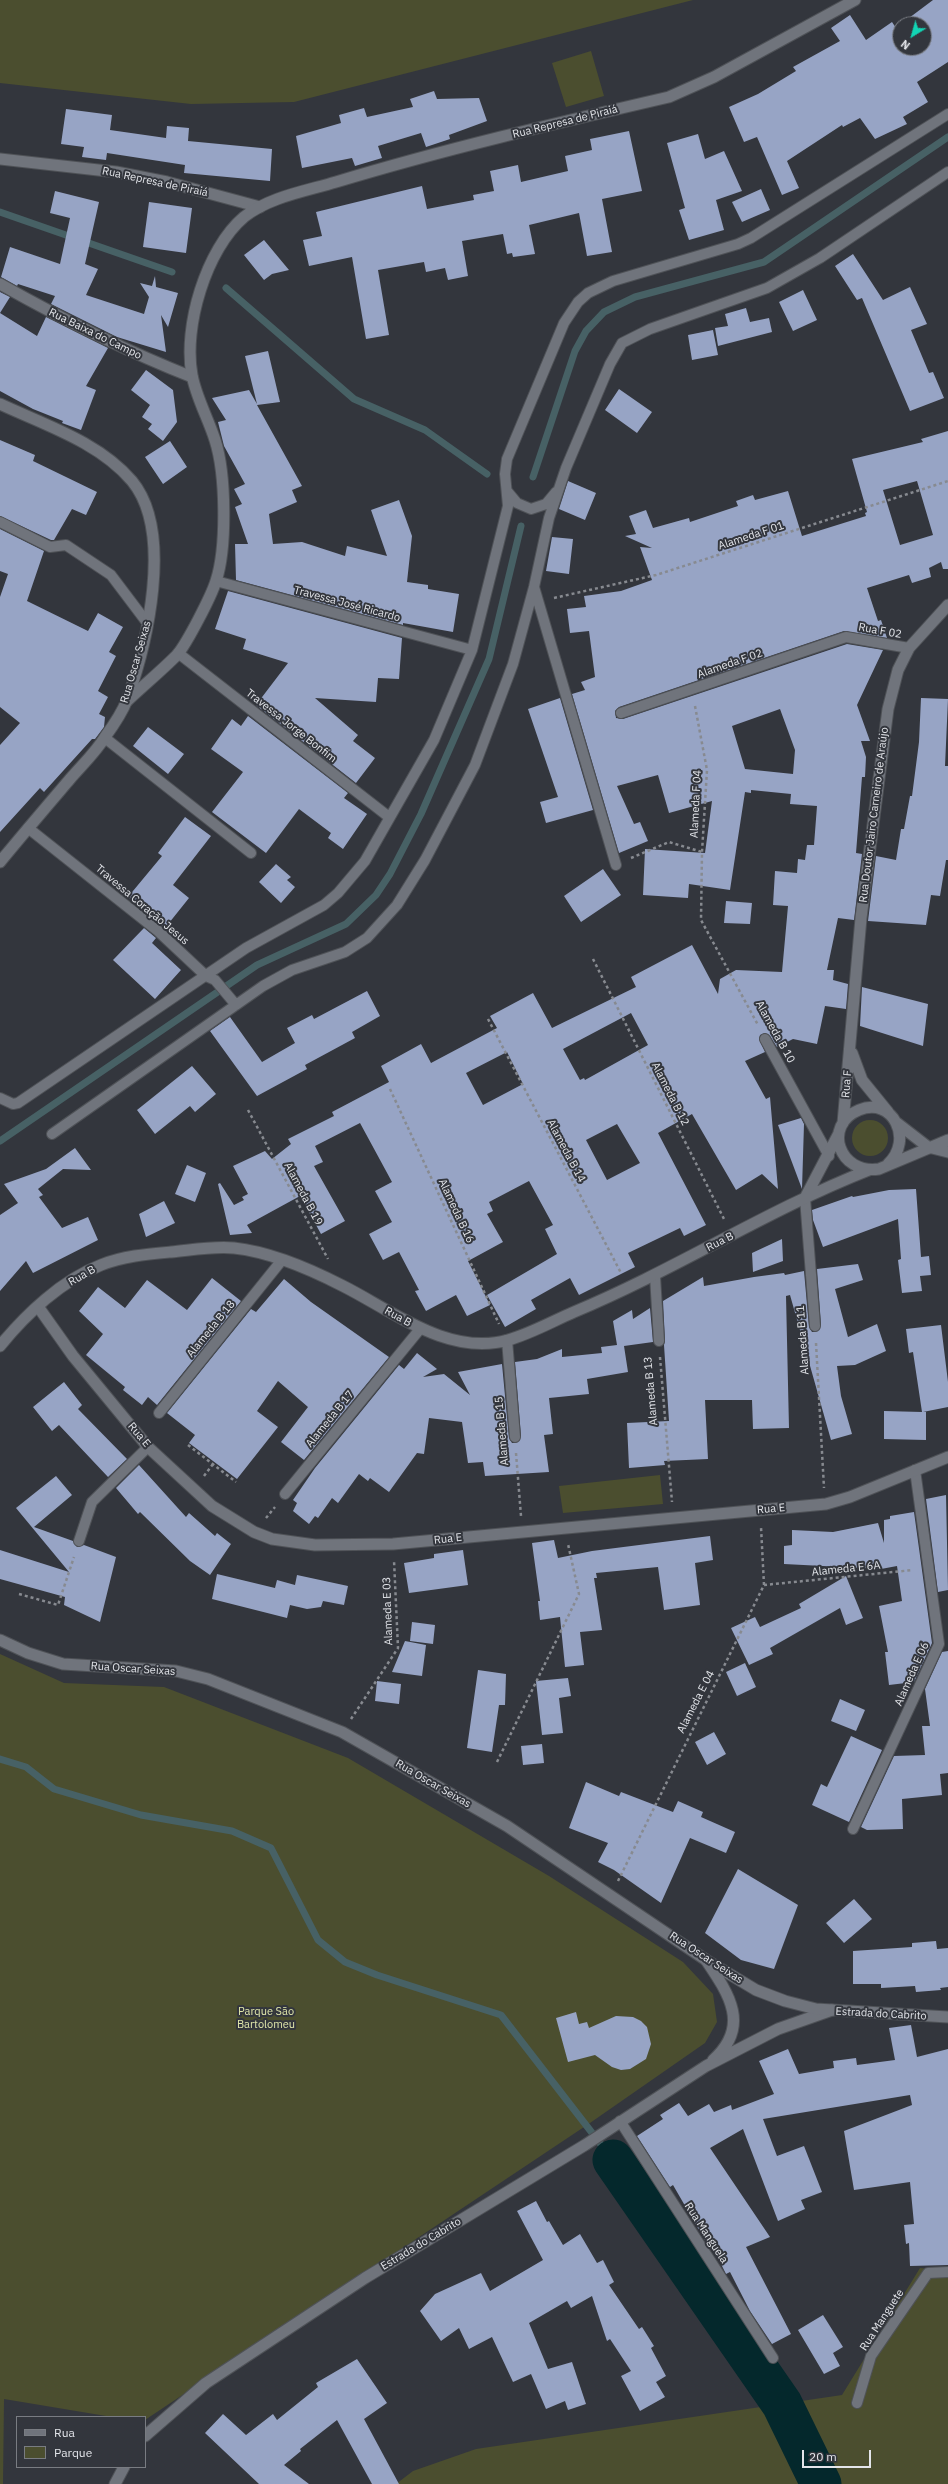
<!DOCTYPE html>
<html>
<head>
<meta charset="utf-8">
<style>
  body { margin:0 }
  #map { position:relative; width:948px; height:2484px; overflow:hidden; background:#33363d; font-family:"IBM Plex Sans",sans-serif }
  canvas { display:block }
  .legend { position:absolute; left:16px; top:2416px; width:130px; height:52px; box-sizing:border-box; background:#33363d; border:1px solid #797c82; margin:0; padding:5px 7px; list-style:none; font-size:12px; color:#e3e5ea }
  .legend li { display:flex; align-items:center; gap:8px; height:20px }
  .legend b { width:20px; border:1px solid #797c82 }
  .north { position:absolute; left:892px; top:16px; width:40px; height:40px; box-sizing:border-box; background:#33363d; border:1px solid #797c82; border-radius:50%; rotate:217deg; font-size:11px; font-weight:700; line-height:16px; text-align:center; color:#e3e5ea }
  .north::after { content:''; display:block; margin:auto; width:14px; height:18px; background:#12d5b4; clip-path:polygon(50% 0,100% 100%,50% 72%,0 100%) }
  .scale { position:absolute; left:802px; top:2450px; width:69px; height:18px; box-sizing:border-box; border:2px solid #e3e5ea; border-top:0; padding-left:5px; font-size:12px; line-height:14px; white-space:nowrap; color:#e3e5ea; -webkit-text-stroke:3px #33363d; paint-order:stroke }
</style>
</head>
<body>
<div id="map">
<canvas width="948" height="2484"></canvas>
<ul class="legend">
<li><b style="height:5px;background:#70747c"></b>Rua</li>
<li><b style="height:11px;background:#4b4e2f"></b>Parque</li>
</ul>
<div class="north">N</div>
<div class="scale">20 m</div>
</div>
<script>
const c = document.querySelector('canvas').getContext('2d');
c.lineJoin = 'round';
function fillPath(path, color) { c.fillStyle = color; c.fill(path, 'evenodd'); }
function strokePath(path, color, width, dash) { c.strokeStyle = color; c.lineWidth = width; c.lineCap = dash ? 'butt' : 'round'; c.setLineDash(dash || []); c.stroke(path); }
function label(font, color, halo, rows, align = 'center') {
  c.font = font + ' "IBM Plex Sans",sans-serif'; c.lineWidth = 4; c.setLineDash([]); c.textBaseline = 'middle'; c.strokeStyle = halo; c.fillStyle = color; for (const [text, x, y, turn = 0] of rows) {
    c.save(); c.translate(x, y); c.rotate((+turn || 0) * Math.PI / 180); c.textAlign = isNaN(turn) ? turn : align; if (halo) c.strokeText(text, 0, 0); c.fillText(text, 0, 0); c.restore();
  }
}
fillPath(new Path2D(`
  M0,0H693L294,102L191,104L0,83Z
  M591,51L604,96L566,107L552,63Z
  M852 1138a18 18 0 1 1 36 0a18 18 0 1 1-36 0Z
  M660,1475L663,1504L563,1513L559,1486Z
  M0,1654L64,1683L164,1687L348,1758L549,1876L683,1962L713,1994L717,2022L705,2043L590,2123L145,2420V2417H112L4,2399L3,2484H0Z
  M920,2268L948,2271V2484H396L413,2471L476,2449L842,2395Z`), '#4b4e2f');
strokePath(new Path2D(`
  M0,212L172,272
  M226,288L354,399L425,430L487,474
  M533,477L575,351L586,331L604,312L635,297L764,262L948,137
  M0,1141L257,965L346,924L376,895L390,874L421,814L489,659L521,526
  M0,1759L26,1767L54,1789L141,1815L232,1831L271,1848L318,1940L345,1962L377,1975L501,2015L613,2160`), '#476165', 7);
strokePath(new Path2D(`
  M613,2160L782,2404L821,2484`), '#04282c', 41);
fillPath(new Path2D(`
  M933,0H948V62L917,82L928,102L903,117L907,124L875,139L860,118L843,127L842,125L787,161L799,188L782,195L757,137L744,142L729,107L758,94L796,71L793,67L840,41L831,28L850,15L866,40L892,22L896,28L900,25V48H924V24H901Z
  M434,91L437,99L479,98L487,121L449,135L450,139L426,147L421,133L378,146L382,158L355,166L352,158L302,168L296,136L341,123L339,115L364,108L367,117L413,107L410,99Z
  M66,109L112,115L110,130L166,138L167,126L189,128L188,141L272,149L270,181L184,173L185,165L107,153L106,160L82,157L84,147L61,144Z
  M629,131L642,191L602,199L612,252L587,256L579,213L529,225L535,254L513,257L512,253L507,254L503,234L462,241L468,276L448,280L445,268L426,272L424,262L378,270L389,335L366,339L352,257L309,266L303,240L322,236L316,212L422,186L427,209L474,200L473,195L494,191L490,171L518,165L521,182L568,171L565,156L592,150L590,139Z
  M698,134L705,159L724,151L742,191L716,200L724,230L689,240L679,210L685,208L667,143Z
  M761,189L770,210L742,222L732,202Z
  M55,191L99,202L85,264L98,269L86,295L144,314L149,297L140,283L152,286L155,276L156,287L178,293L168,327L161,315L166,352L117,337L51,304L55,296L18,284L17,286L1,277L10,247L60,264L70,218L50,213Z
  M149,202L192,208L186,253L143,247Z
  M264,240L289,270L272,274L264,280L244,255Z
  M853,254L883,300L910,287L927,324L911,330L929,373L933,372L944,398L910,411L862,298L857,300L835,266Z
  M803,290L817,320L793,331L779,302Z
  M0,292L10,297L0,313Z
  M746,308L750,322L769,318L772,332L718,346L715,328L728,326L725,314Z
  M0,313L37,336L46,317L108,348L86,386L96,390L81,430L62,423L63,421L33,409L0,391Z
  M713,330L718,355L692,360L688,335Z
  M268,351L280,402L257,405L302,486L292,490L297,502L269,514L273,544L302,542L345,556L347,546L387,556L371,510L399,500L412,536L407,582L428,585V589L459,594L453,632L403,623V625L236,580L235,544H248L235,507L242,504L234,489L245,484L224,446L218,422L226,420L212,398L249,390L257,404L245,356Z
  M146,370L173,390L177,422L163,441L148,429L152,424L142,417L150,405L131,390Z
  M619,389L652,412L637,433L605,410Z
  M948,431V569H943L941,562L929,568L931,577L912,583L909,575L867,588L878,621L881,620L887,638L844,631L619,707L615,711L616,718L623,719L847,644L883,650L857,705L870,741H861L866,757L865,777H862L856,853L862,854L854,920L838,918L827,970H834L833,980L848,984L846,1009L825,1006L817,1044L793,1039L777,1047L770,1036L765,1033L760,1035L759,1039L765,1052L745,1061L766,1099L770,1097L778,1189L762,1174L736,1190L692,1114L658,1133L706,1225L684,1236L680,1228L628,1253L635,1267L579,1295L570,1278L531,1300L536,1309L505,1327L487,1295L557,1254L545,1229L553,1225L529,1181L489,1202L493,1211L487,1214L503,1242L468,1261L490,1305L467,1316L456,1295L426,1311L415,1291L419,1290L399,1252L383,1260L369,1234L392,1222L375,1191L392,1182L360,1123L315,1146L323,1162L314,1166L345,1221L321,1234L300,1196L247,1225L252,1233L230,1235L218,1184L220,1183L234,1205L244,1200L242,1197L248,1194L233,1166L265,1151L272,1159L291,1144L288,1139L334,1116L332,1112L389,1082L381,1066L421,1044L431,1063L497,1028L490,1016L533,993L552,1028L636,987L631,977L692,945L718,994L720,979L736,970L782,972L788,906L773,905L775,871L797,873L798,859L805,860L807,845H814L817,806L790,804L791,794L751,790V793L745,792L730,890L689,884L688,898L643,895L645,849L705,853L712,801L669,813L658,775L617,786L634,824L640,822L648,841L619,853L572,694L585,690L581,682L595,677L589,631L570,633L567,609L586,607L584,596L621,591L652,580L640,547L652,548L625,536L636,534L629,516L646,510L653,528L689,518L690,522L738,506L736,501L753,495L755,500L788,491L802,536L866,516L865,513L867,512L852,459L923,442L921,439ZM917,481L933,535L900,545L883,490ZM780,709L795,750L793,774L745,769L732,726ZM631,1013L648,1045L585,1080L584,1078L580,1080L563,1049ZM507,1052L523,1084L483,1105L466,1073ZM617,1124L640,1163L607,1180L586,1140Z
  M0,440L35,455L33,461L97,492L86,515L72,509L54,540H51L0,516Z
  M170,441L187,467L163,484L145,457Z
  M568,481L596,493L585,520L559,509Z
  M0,529L44,551L27,601L88,631L98,613L123,627L109,652L116,656L98,691L108,697L99,714L105,717L104,727L95,739H92L44,792L40,788L0,832V745L20,723L0,707V597L8,574L0,571Z
  M552,537L573,539L569,574L546,571Z
  M228,591L402,638L399,679L378,678L376,702L315,698L358,735L353,741L375,758L356,783L256,705L288,663L243,649L246,639L215,629Z
  M560,698L593,810L546,823L540,802L558,797L528,709Z
  M921,698L948,699L945,766H948V860H946L940,896L931,895L926,925L868,921L876,856L896,860L901,829H904L910,796H912L919,742Z
  M248,716L348,793L344,798L367,814L343,849L328,838L331,833L299,809L266,853L212,812L243,772L211,749L232,719L241,726Z
  M148,727L184,754L168,774L133,746Z
  M185,817L211,836L173,885L189,898L165,928L128,897L162,856L158,853Z
  M276,864L291,877L287,880L295,887L281,903L259,882Z
  M603,869L621,895L581,922L564,896Z
  M726,901L752,903L750,924L724,923Z
  M144,928L156,938L152,943L181,970L155,999L113,960Z
  M862,987L928,1004L923,1046L860,1026Z
  M367,991L380,1016L352,1032L355,1038L305,1065L307,1069L257,1096L210,1031L230,1017L262,1062L295,1043L287,1028L312,1015L314,1019Z
  M192,1066L216,1094L195,1112L190,1106L155,1134L137,1110Z
  M801,1118L804,1124L802,1189L778,1125Z
  M75,1148L91,1170L63,1169L38,1189L43,1195L39,1197L62,1228L88,1217L98,1240L33,1273L26,1261L0,1291V1215L18,1203L4,1184L46,1169Z
  M187,1165L206,1173L195,1202L175,1194Z
  M916,1189L921,1257L929,1256L931,1275L920,1276L922,1291L902,1293L898,1260L901,1259L898,1219L823,1247L813,1220L812,1210L852,1196L853,1197L889,1190Z
  M164,1201L175,1223L146,1237L139,1214Z
  M782,1239L783,1261L753,1272L752,1253Z
  M858,1264L863,1280L835,1289L848,1337L877,1324L886,1351L855,1365L837,1366L841,1396L852,1434L831,1440L790,1295L786,1296L789,1428L753,1429L752,1400H705L708,1459L664,1461L665,1465L629,1468L627,1423L669,1421L664,1345L665,1341L663,1301L703,1277L704,1286L754,1277L784,1273L785,1275L804,1271L809,1327L812,1332H816L821,1325L817,1269Z
  M212,1278L241,1301L157,1405L148,1397L142,1405L123,1390L125,1387L86,1355L103,1334L79,1311L98,1287L125,1308L147,1280L187,1310Z
  M284,1279L311,1302L389,1357L304,1460L281,1442L308,1407L278,1381L257,1411L278,1427L237,1479L189,1443L195,1435L167,1413L251,1309L256,1312Z
  M650,1308L653,1342L624,1346L628,1372L587,1379L589,1394L549,1398L553,1434L544,1435L549,1472L485,1476L483,1462L468,1463L462,1422L429,1418L424,1454L417,1453L389,1492L370,1478L368,1481L359,1474L338,1503L332,1498L318,1518L315,1516L309,1524L293,1511L297,1503L293,1500L315,1468L399,1365L404,1369L417,1353L437,1369L423,1377L444,1374L470,1395L458,1372L502,1364L509,1438L512,1443H516L521,1436L515,1362L537,1359L562,1349V1357L602,1353L601,1347L617,1345L613,1321L632,1310L633,1319Z
  M941,1325L948,1382V1407L923,1412H926V1440L884,1439V1411L922,1412L913,1352L909,1353L906,1329Z
  M64,1382L82,1405L78,1409L127,1459L108,1477L59,1425L52,1431L33,1407Z
  M139,1465L186,1517L189,1513L215,1536L217,1533L231,1544L210,1575L190,1561L140,1512L138,1514L116,1488Z
  M56,1476L72,1495L34,1527L73,1541L77,1547L84,1545L116,1557L100,1622L64,1605L65,1597L0,1579V1550L69,1572L16,1508Z
  M946,1495L948,1590L938,1592L926,1499Z
  M914,1512L932,1643L914,1682L889,1685L885,1652H888L879,1606L902,1601L897,1566L881,1569L784,1564V1546L792,1545V1530L833,1532L878,1523L884,1543V1520L890,1519V1516Z
  M710,1536L713,1560L695,1563L700,1605L664,1610L658,1567L596,1573L597,1578H594L602,1630L580,1632L584,1665L565,1667L560,1617L540,1620L538,1601H540L532,1543L554,1540L558,1558L592,1551Z
  M463,1550L468,1585L409,1593L404,1563L434,1558V1554Z
  M217,1574L275,1588L277,1580L295,1585L297,1575L348,1586L344,1605L323,1601L321,1607L307,1609L290,1605L287,1618L212,1599Z
  M846,1576L863,1618L846,1625L840,1608L770,1648L773,1654L749,1665L731,1628L755,1617L760,1627L801,1608L799,1604Z
  M412,1622L435,1625L433,1644L410,1641Z
  M405,1641L426,1645L422,1676L392,1672Z
  M948,1651V1773L940,1774L942,1795L902,1799L903,1829L867,1830L861,1827L894,1756L925,1755L922,1726H930L925,1689L942,1652Z
  M745,1663L756,1687L737,1696L726,1672Z
  M478,1670L506,1674L505,1705H499L492,1752L467,1748Z
  M568,1678L571,1696L559,1698L563,1733L542,1735L536,1681Z
  M377,1681L401,1684L399,1704L375,1701Z
  M840,1699L865,1710L856,1731L831,1721Z
  M714,1732L726,1754L707,1765L695,1742Z
  M851,1736L882,1750L849,1822L812,1805L821,1784L827,1787Z
  M542,1744L544,1763L523,1765L521,1746Z
  M586,1782L619,1796L621,1792L673,1812L678,1801L703,1812L701,1817L735,1832L726,1853L690,1838L661,1903L614,1870L598,1862L608,1843L569,1828Z
  M738,1869L798,1905L774,1969L741,1960L705,1933Z
  M854,1899L872,1919L844,1943L826,1923Z
  M936,1941L937,1949L948,1948V1987L940,1988L941,1990L916,1992L915,1986L881,1988V1984H853V1951L912,1947V1943Z
  M576,2012L579,2024L587,2022L589,2028L616,2016L633,2017L641,2021L647,2027L651,2044L646,2059L630,2069L621,2070L612,2067L595,2055L568,2062L556,2018Z
  M911,2025L917,2057L948,2049V2265L910,2266L909,2243L906,2244L904,2225L914,2224L910,2182L854,2190L844,2131L912,2105L910,2095L763,2119L777,2156L804,2146L822,2192L801,2200L805,2209L778,2221L743,2129L710,2148L770,2237L746,2247L791,2334L772,2344L750,2311L730,2272L726,2274L713,2248L710,2249L673,2185L670,2187L637,2136L663,2119L660,2115L679,2103L688,2116L709,2104L714,2112L731,2105L732,2110L774,2094L759,2061L788,2049L799,2074L834,2068L833,2061L856,2058L857,2065L895,2060L889,2028Z
  M536,2201L547,2222L549,2221L563,2245L580,2234L597,2263L603,2260L614,2282L609,2285L639,2329L642,2327L654,2346L651,2348L666,2376L656,2382L665,2397L640,2411L621,2376L631,2371L610,2339L607,2341L592,2296L571,2308L567,2301L529,2323L548,2369L572,2362L586,2404L568,2410L565,2401L546,2409L531,2374L513,2382L492,2337L469,2349L459,2328L441,2341L420,2311L435,2294L481,2273L490,2291L543,2260L517,2211Z
  M823,2315L843,2347L833,2353L840,2366L824,2374L798,2330Z
  M357,2359L387,2403L364,2419L399,2484H372L337,2420L300,2449L301,2451L284,2465L309,2484H259L205,2433L223,2414L246,2435L273,2414L277,2420L318,2387L316,2383Z`), '#97a4c5');
const service = new Path2D(`
  M507,491L517,503L531,509L546,504L556,492
  M0,522L50,547L66,545L111,575L148,624
  M216,581L472,650
  M534,587L616,865
  M178,653L389,817
  M621,713L846,637L909,648
  M105,738L251,853
  M28,828L158,931L206,976L215,980L236,1005
  M765,1039L829,1156
  M0,1098L13,1104L18,1103L246,948L324,905L338,893L365,861L434,740L472,650L508,506L505,474L507,459L564,323L578,302L588,293L613,281L738,244L751,238L948,114
  M52,1134L263,986L292,970L345,952L367,938L397,905L425,860L475,765L513,664L534,587L549,518L566,468L610,364L622,343L650,329L767,288L820,258L948,172
  M805,1198L815,1326
  M655,1276L659,1341
  M507,1340L515,1437
  M159,1413L282,1260
  M285,1494L420,1329
  M79,1541L92,1502L148,1447
  M853,1829L939,1644L915,1470
  M620,2121L773,2358
  M857,2403L871,2356L928,2273L948,2272`);
const minor = new Path2D(`
  M0,159L116,172L167,182L260,207
  M0,284C62,319 126,351 192,377
  M39,1308L73,1356L148,1447L212,1506L254,1532L272,1539L315,1545L393,1544L826,1504L850,1497L948,1457
  M706,1960C729,1994 751,2026 713,2060
  M145,2436L206,2383L365,2278L585,2145L706,2066L778,2029L832,2010
  M115,2484L124,2467`);
const tertiary = new Path2D(`
  M126,702C143,686 161,671 177,655C187,643 211,597 216,581C227,547 226,474 215,440C208,418 196,397 192,375C183,327 206,249 244,217C269,197 306,191 336,182C445,149 557,123 669,97L714,77L855,0
  M852,1053L862,1080L888,1112
  M843,1123L861,918L888,709L898,670L909,648L948,605
  M897,1123L928,1147L948,1152
  M888,1164C914,1140 893,1096 859,1110C822,1125 839,1175 879,1169L948,1140
  M805,1198L838,1135
  M0,1346C26,1314 62,1280 101,1265C123,1256 148,1254 171,1252C192,1250 213,1246 234,1248C271,1252 310,1269 343,1286C391,1310 449,1357 508,1340C530,1334 553,1321 574,1312C675,1270 767,1210 869,1170`);
const secondary = new Path2D(`
  M0,404C45,425 99,442 132,481C174,532 147,644 127,700C122,713 113,726 105,737C96,752 82,765 70,779C47,806 23,834 0,862
  M0,1640L28,1653L63,1664L176,1671L208,1679L342,1732L507,1826L706,1960L756,1990L785,2001L816,2009L948,2017`);
strokePath(service, '#4f5257', 12);
strokePath(minor, '#4f5257', 13);
strokePath(tertiary, '#4f5257', 13);
strokePath(secondary, '#4f5257', 13);
strokePath(new Path2D(`
  M554,598L656,575L948,481
  M695,706L707,770L702,852L701,920L758,1025
  M631,858L669,842L702,852
  M593,959L724,1219
  M488,1019L621,1273
  M390,1089L499,1324
  M248,1110L328,1259
  M816,1343L824,1488
  M660,1357L672,1502
  M188,1445L236,1482
  M516,1453L521,1516
  M204,1476L213,1464
  M266,1518L275,1507
  M764,1585L913,1570
  M19,1594L58,1605L74,1557
  M351,1719L398,1648L394,1560
  M497,1762L579,1594L568,1544
  M618,1881L764,1585L761,1527`), '#878a90', 2.5, [3, 3]);
strokePath(service, '#70747c', 10);
strokePath(minor, '#70747c', 11);
strokePath(tertiary, '#70747c', 11);
strokePath(secondary, '#70747c', 11);
label('11px', '#e3e5ea', '#33363d', [
  ["Rua Represa de Piraiá",565,122,-14],
  ["Rua Represa de Piraiá",155,182,12],
  ["Rua Baixa do Campo",95,334,26],
  ["Alameda F 01",751,536,-18],
  ["Travessa José Ricardo",347,604,15],
  ["Rua F 02",880,631,10],
  ["Rua Oscar Seixas",136,662,-74],
  ["Alameda F 02",730,664,-19],
  ["Travessa Jorge Bonfim",291,726,38],
  ["Alameda F 04",696,804,-87],
  ["Rua Doutor Jairo Carneiro de Araújo",874,815,-83],
  ["Travessa Coração Jesus",142,905,40],
  ["Alameda B 10",775,1032,61],
  ["Rua F",847,1084,-85],
  ["Alameda B 12",670,1094,63],
  ["Alameda B 14",566,1151,62],
  ["Alameda B 19",303,1194,62],
  ["Alameda B 16",456,1211,65],
  ["Rua B",720,1242,-27],
  ["Rua B",82,1276,-30],
  ["Rua B",398,1317,29],
  ["Alameda B 18",211,1329,-51],
  ["Alameda B 11",803,1340,-94],
  ["Alameda B 13",651,1391,-95],
  ["Alameda B 17",330,1419,-51],
  ["Alameda B 15",502,1431,-95],
  ["Rua E",139,1435,50],
  ["Rua E",771,1509,-5],
  ["Rua E",448,1539,-6],
  ["Alameda E 6A",846,1569,-6],
  ["Alameda E 03",388,1611,-92],
  ["Rua Oscar Seixas",133,1669,4],
  ["Alameda E 06",912,1674,-66],
  ["Alameda E 04",696,1702,-63],
  ["Rua Oscar Seixas",433,1784,30],
  ["Rua Oscar Seixas",706,1958,33],
  ["Estrada do Cabrito",881,2014,3],
  ["Rua Manguela",706,2233,57],
  ["Estrada do Cabrito",421,2244,-31],
  ["Rua Manguete",882,2320,-57]
]);
label('11px', '#e2e8ab', '#33363d', [
  ["Parque São",266,2012],
  ["Bartolomeu",266,2025]
]);
</script>
</body>
</html>
